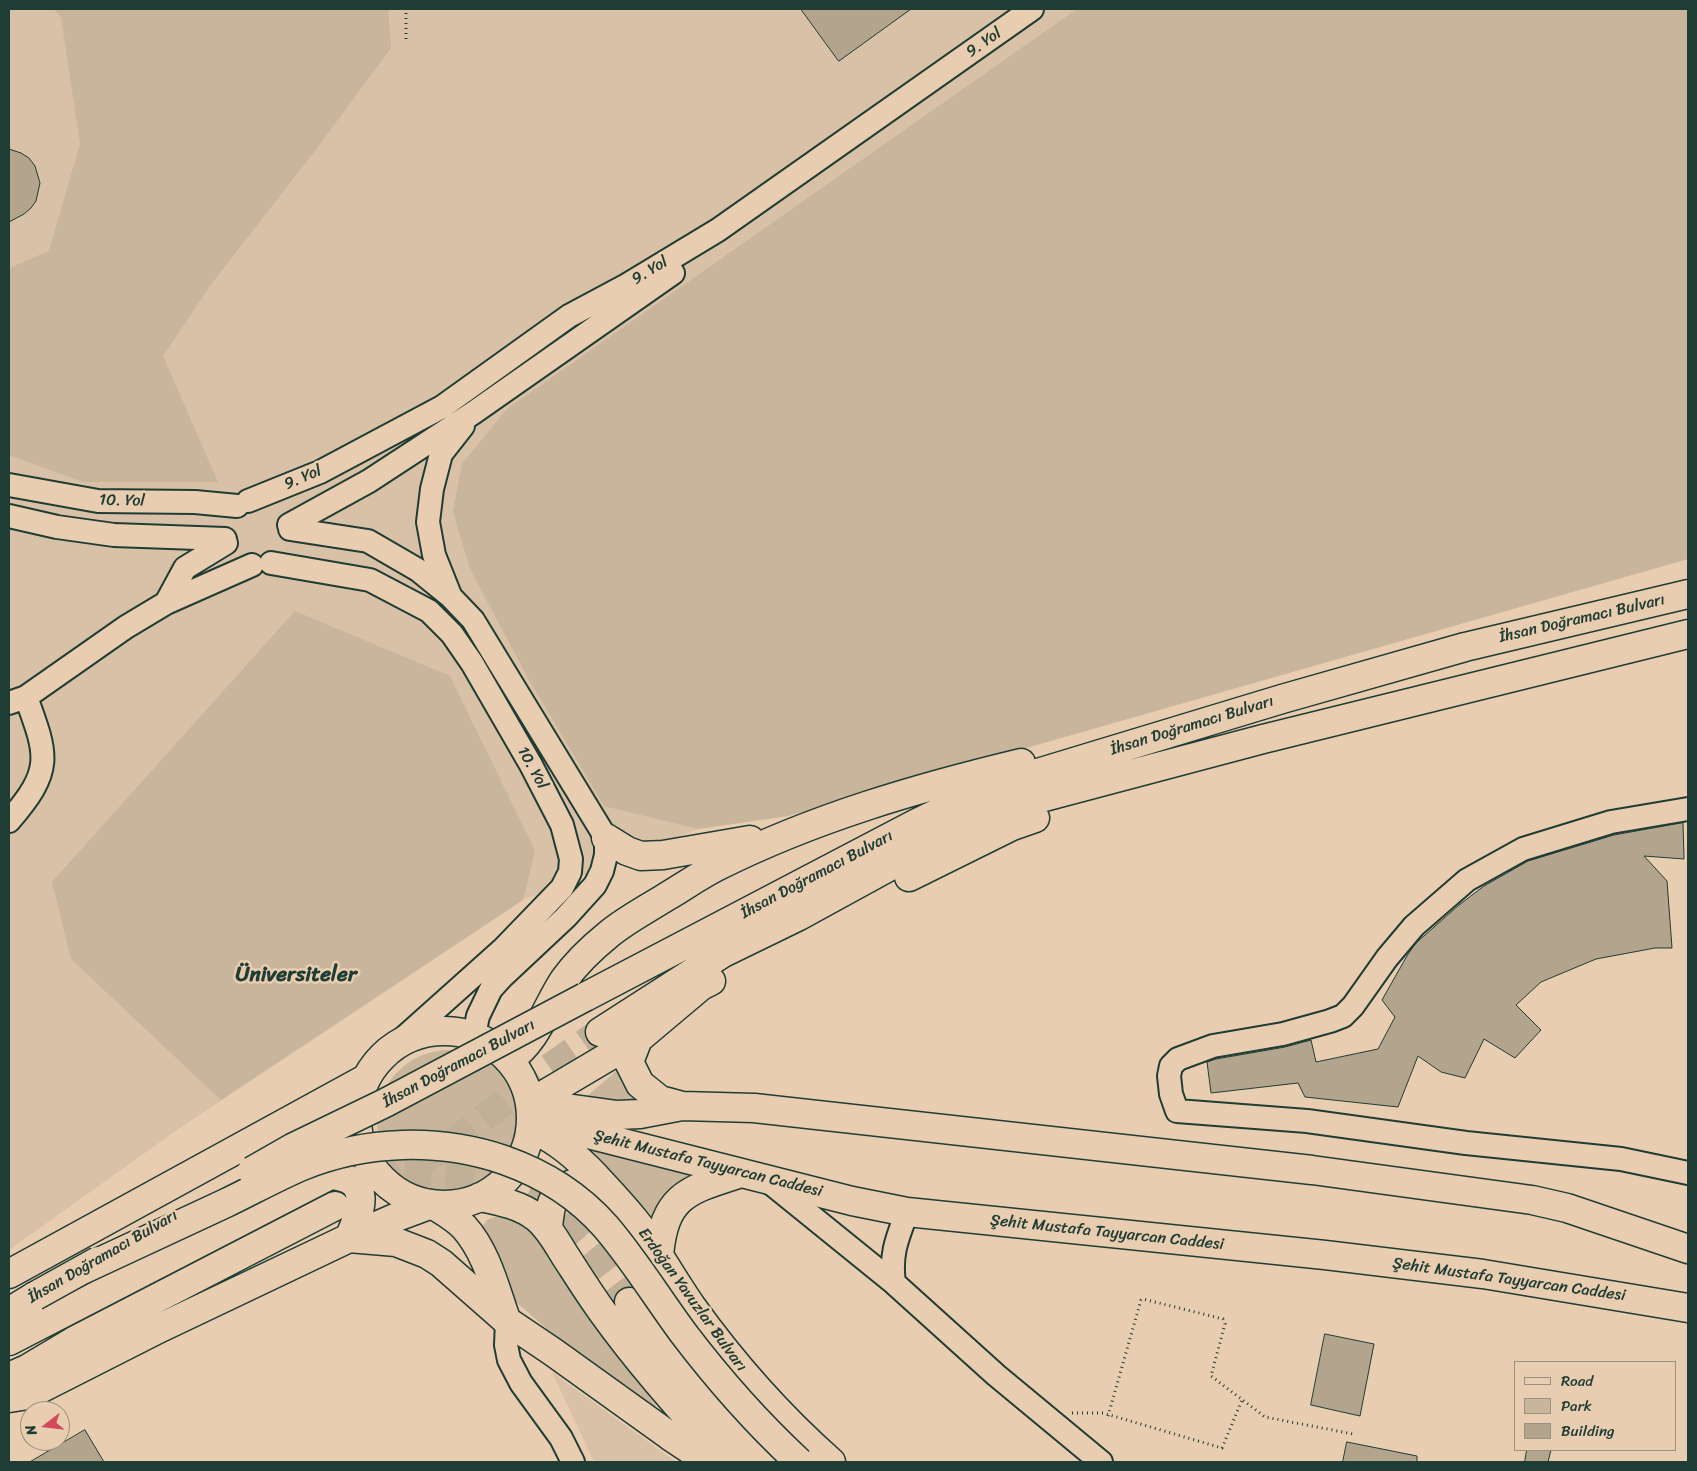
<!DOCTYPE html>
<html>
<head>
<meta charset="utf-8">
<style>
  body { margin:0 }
  #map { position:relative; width:1697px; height:1471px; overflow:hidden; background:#e9cdb0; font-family:Sriracha,sans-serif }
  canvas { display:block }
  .frame { position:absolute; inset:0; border:10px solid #1f3d34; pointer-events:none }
  .legend { position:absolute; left:1514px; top:1361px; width:162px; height:90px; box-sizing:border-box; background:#e9cdb0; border:1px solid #98937e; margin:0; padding:6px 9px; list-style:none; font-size:15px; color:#1f3d34 }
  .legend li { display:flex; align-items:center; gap:10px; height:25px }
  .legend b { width:25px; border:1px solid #98937e }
  .north { position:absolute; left:20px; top:1401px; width:50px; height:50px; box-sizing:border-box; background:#e9cdb0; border:1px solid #98937e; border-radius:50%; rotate:254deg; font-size:14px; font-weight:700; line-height:20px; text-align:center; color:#1f3d34 }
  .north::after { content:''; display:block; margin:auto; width:18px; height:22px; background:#d1495b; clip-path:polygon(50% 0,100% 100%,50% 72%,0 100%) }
</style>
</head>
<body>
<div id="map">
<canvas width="1697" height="1471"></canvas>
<div class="frame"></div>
<ul class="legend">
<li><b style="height:6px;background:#e9cdb0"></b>Road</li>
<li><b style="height:14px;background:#c8b59b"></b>Park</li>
<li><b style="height:14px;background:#b2a48d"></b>Building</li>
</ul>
<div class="north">N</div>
</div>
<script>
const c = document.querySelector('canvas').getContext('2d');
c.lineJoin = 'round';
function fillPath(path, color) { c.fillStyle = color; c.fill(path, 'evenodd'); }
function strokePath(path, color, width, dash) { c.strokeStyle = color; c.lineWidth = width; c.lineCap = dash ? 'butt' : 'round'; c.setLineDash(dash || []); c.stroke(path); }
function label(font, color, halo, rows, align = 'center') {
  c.font = font + ' Sriracha,sans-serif'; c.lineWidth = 5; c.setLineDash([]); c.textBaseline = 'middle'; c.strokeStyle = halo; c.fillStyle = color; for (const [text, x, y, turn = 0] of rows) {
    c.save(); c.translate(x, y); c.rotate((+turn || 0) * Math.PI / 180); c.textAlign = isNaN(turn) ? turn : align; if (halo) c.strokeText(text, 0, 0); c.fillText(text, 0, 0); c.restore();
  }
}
fillPath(new Path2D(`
  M9,9H1688V559L788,816L698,829L523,900L177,1130L9,1250Z
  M552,1372L676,1462H594Z`), '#d8c1a6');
fillPath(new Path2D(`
  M54,9H388L391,48L314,152L212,283L163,356L218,482H83L9,455V268L49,251L80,144L61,17Z
  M1077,9H1688V559L788,816L698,829L604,806L528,678L470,569L453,512L462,464L507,409Z
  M295,611L450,676L535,851L523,900L221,1100L71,959L52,882Z
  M377 1122a72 72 0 1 1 144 0a72 72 0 1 1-144 0Z
  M622,1066L650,1106L578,1104Z
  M581,1145L699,1174L654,1218L616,1177Z
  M495,1217L512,1219L525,1226L541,1240L583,1311L656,1405L652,1409L548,1330L515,1301L507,1293L492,1248L482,1227L487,1220Z`), '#c8b59b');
const building = new Path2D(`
  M801,9H911L839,61Z
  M9,149L21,153L29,158L35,166L40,183L36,201L31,208L24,214L9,222Z
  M1683,823L1684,859L1644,856L1667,881L1672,948H1655L1596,959L1541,982L1516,1005L1541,1030L1515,1058L1484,1039L1465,1078L1441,1072L1418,1056L1398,1107L1305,1097L1298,1083L1211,1093L1207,1062L1216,1059L1285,1047L1311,1040L1316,1062L1378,1049L1395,1017L1382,1000L1408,954L1416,943L1459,905L1484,886L1528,861L1614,835Z
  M1325,1334L1374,1344L1360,1416L1311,1405Z
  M85,1430L104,1462H30Z
  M1347,1442L1417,1456V1462H1343Z
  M1527,1450H1551L1548,1462H1525Z`);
fillPath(building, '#b2a48d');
strokePath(building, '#1f3d34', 1);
strokePath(new Path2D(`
  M404,1171C429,1173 455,1173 480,1179C554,1198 586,1244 629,1302
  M339,1204L404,1171L456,1140L537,1076L600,1032`), '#c1b097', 28, [28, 14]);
const minor = new Path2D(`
  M9,485L98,501L195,502L237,506
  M248,501L320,472L442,407L569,316L627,285L718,230L1032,9
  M9,516L57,527L114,535L225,539
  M289,525L369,481L473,413L673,273
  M290,529L368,541L418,570L450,596L473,620L606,838V855L602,871L595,885L566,917L502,977L491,989L478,1016L474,1035
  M271,563L370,580L429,611L452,634L472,663L531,765L562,825L571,859L570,872L562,888L503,949L398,1043
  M450,595L434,555L428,522L432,489L441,454L463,426
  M166,603L185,568L226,543
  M9,703L26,697L126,627L166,603L252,565
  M1688,809L1611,822L1523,849L1467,880L1414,926L1387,958L1353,1006L1343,1016L1330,1021L1283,1034L1213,1046L1178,1059L1171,1066L1169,1076L1171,1094L1177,1111L1307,1121L1466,1143L1621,1159L1688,1173
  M9,821C53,770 48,757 26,697
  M768,1181L894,1283L996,1375L1101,1462
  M894,1283C890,1254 897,1239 907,1212
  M507,1321L506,1345L509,1360L521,1383L561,1438L573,1462`);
const major = new Path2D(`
  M606,838L627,851L641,856L663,855L750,840
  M909,877L1012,826L1035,818
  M585,997L919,822L960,802L1018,779L1282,699L1465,647L1688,594
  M357 1118a87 87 0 1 1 174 0a87 87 0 1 1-174 0Z
  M600,1032L723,953L799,916L967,824L1033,800L1263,739L1688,634
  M509,1060C538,1040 546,1007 564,980C576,963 593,947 609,934C626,920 647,909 666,897C683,887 700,875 718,866C814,818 917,788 1021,763
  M530,1103L617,1115L640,1114L682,1106L754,1108L1312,1170L1532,1200L1567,1208L1688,1249
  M530,1103L638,1039
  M682,1106L660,1100L640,1084L629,1062L638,1039L701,986L711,981
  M531,1128L576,1131L852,1201L907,1212L1325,1255L1483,1274L1688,1308
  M537,1131C560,1142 578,1158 596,1177C612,1194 629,1212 643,1231C660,1256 675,1283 692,1307C733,1364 779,1416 831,1462
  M330,1175C373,1178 362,1210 349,1238L396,1242L427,1254L441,1263L507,1321L553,1352L670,1436L709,1462
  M480,1197C500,1201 521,1205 537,1218C549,1228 556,1241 564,1254C577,1274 590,1295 604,1314C642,1367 685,1415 729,1462
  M432,1204C443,1211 455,1217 464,1227C486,1251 495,1288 506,1319
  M548,1229C550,1201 553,1187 583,1181
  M659,1256C664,1195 688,1190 741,1173
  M9,1274L365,1079
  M629,1302L707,1401L763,1462
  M9,1312L35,1296
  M9,1341L330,1175L340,1161
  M9,1377L27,1369L74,1341L335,1206
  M9,1398L28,1395L160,1328L349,1238L397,1217L432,1204`);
strokePath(minor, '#1f3d34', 26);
strokePath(major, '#1f3d34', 31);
strokePath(new Path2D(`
  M406,39V9
  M1072,1413H1103L1222,1448L1242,1400
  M1108,1416L1141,1300L1143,1299L1223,1319L1225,1324L1211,1376L1265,1417L1353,1434`), '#1f3d34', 3, [1, 4]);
strokePath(minor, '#e9cdb0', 22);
strokePath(major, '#e9cdb0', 28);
const majorBridge = new Path2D(`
  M252,1171L294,1147L385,1103L585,997
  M82,1270C130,1248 178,1225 226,1203C251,1191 276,1177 302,1166C366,1140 439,1138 504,1160C544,1174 578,1195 606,1227C635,1261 658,1299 684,1334C719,1380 757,1423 799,1462
  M35,1296L98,1261`);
strokePath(majorBridge, '#1f3d34', 31, []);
strokePath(majorBridge, '#e9cdb0', 28);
label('16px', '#1f3d34', '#e9cdb0', [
  ["9. Yol",984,43,-35],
  ["9. Yol",650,271,-31],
  ["9. Yol",303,478,-23],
  ["10. Yol",122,501,1],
  ["İhsan Doğramacı Bulvarı",1582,619,-13],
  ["İhsan Doğramacı Bulvarı",1192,726,-17],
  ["10. Yol",532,768,61],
  ["İhsan Doğramacı Bulvarı",817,875,-28],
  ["İhsan Doğramacı Bulvarı",459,1064,-28],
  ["Şehit Mustafa Tayyarcan Caddesi",708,1164,14],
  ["Şehit Mustafa Tayyarcan Caddesi",1107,1233,6],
  ["İhsan Doğramacı Bulvarı",103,1257,-30],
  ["Şehit Mustafa Tayyarcan Caddesi",1509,1280,8],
  ["Erdoğan Yavuzlar Bulvarı",692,1300,54]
]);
label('bold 21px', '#1f3d34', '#e9cdb0', [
  ["Üniversiteler",296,976]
]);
</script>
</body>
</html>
